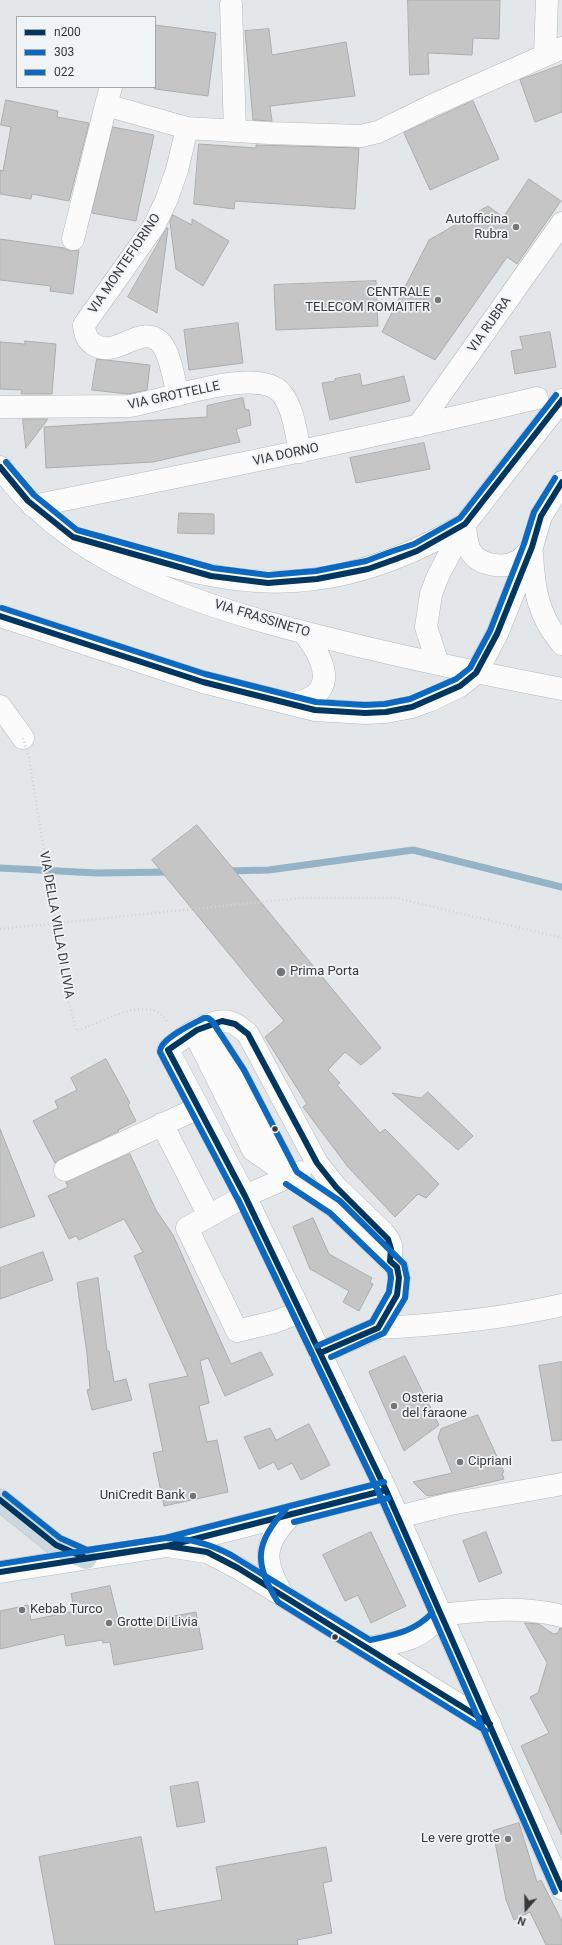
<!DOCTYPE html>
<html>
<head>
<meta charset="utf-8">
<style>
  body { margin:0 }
  #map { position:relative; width:562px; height:1945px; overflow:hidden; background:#e4e7e9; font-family:Roboto,sans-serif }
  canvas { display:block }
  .legend { position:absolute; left:16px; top:16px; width:140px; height:72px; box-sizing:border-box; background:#f0f4f7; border:1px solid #a6a9ab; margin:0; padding:5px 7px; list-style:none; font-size:12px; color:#37393a }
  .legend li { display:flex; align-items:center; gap:8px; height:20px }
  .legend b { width:20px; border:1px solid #a6a9ab }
  .north { position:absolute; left:506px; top:1889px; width:40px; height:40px; -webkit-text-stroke:3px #f0f4f7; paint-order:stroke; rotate:200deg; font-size:11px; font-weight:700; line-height:16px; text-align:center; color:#37393a }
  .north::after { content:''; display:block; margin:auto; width:14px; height:18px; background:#37393a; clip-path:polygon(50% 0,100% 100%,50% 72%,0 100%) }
</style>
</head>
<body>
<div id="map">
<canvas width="562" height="1945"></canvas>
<ul class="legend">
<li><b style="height:5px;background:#00365f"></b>n200</li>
<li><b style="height:5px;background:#0c69bf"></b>303</li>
<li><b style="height:5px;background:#0c69bf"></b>022</li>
</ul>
<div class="north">N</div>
</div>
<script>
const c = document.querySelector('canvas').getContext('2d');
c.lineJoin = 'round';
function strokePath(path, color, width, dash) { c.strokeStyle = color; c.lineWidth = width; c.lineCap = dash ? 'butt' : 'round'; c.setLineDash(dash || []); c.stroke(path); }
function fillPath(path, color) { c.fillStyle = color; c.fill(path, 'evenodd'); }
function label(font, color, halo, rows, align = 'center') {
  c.font = font + ' Roboto,sans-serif'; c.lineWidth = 3.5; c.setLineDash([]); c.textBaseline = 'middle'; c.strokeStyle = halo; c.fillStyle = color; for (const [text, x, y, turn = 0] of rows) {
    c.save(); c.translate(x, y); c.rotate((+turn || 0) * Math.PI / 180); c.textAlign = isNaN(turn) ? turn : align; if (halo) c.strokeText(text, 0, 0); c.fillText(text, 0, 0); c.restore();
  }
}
strokePath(new Path2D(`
  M0,868L97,873L170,872
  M226,871L269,870L413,850L562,887`), '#94b3c7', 7);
const building = new Path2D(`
  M408,0H500L499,39L473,38L472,55L428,53L429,74L410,75Z
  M155,25L216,33L208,96L155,89Z
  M269,29L272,55L346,42L355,96L270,106L272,121L253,120L245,31Z
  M562,65V112L535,122L520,80Z
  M6,100L58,111L57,117L89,123L69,201L32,194L31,199L0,194V170L3,171L11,127L1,125Z
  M473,101L499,159L430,190L404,133Z
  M113,127L154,135L136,221L92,213Z
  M199,144L256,148V145L359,148L355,209L235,201L234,209L194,204Z
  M529,179L561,201L517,264L507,257L435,360L382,332L429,240L488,206L503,217Z
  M173,215L192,225V219L229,241L203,286L176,269L170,222Z
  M167,228H168L157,313L128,297Z
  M0,239L64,248L70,251L79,250L73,294L50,291L51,286L0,280Z
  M376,281L378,326L276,330L274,285Z
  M238,323L243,363L189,370L184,330Z
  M550,332L556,367L515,374L511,351L523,349L520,337Z
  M25,341L56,344L52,394H21L22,390L0,389V342L25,344Z
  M97,359L150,365L147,390L128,394L92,390Z
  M360,374L362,386L404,376L410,401L330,420L322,383L335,381V379Z
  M243,398L245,409L249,410L251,425L236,429L240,442L153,462L46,468L44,427L207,417V406Z
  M23,419H48L26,448Z
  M424,443L430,469L356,483L350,458Z
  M179,513L214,514V534L178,533Z
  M197,825L381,1048L361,1065L345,1052L328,1070L340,1083L337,1085L380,1133L385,1129L439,1184L426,1198L418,1194L395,1217L348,1167L303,1107L307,1104L265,1037L284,1021L152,860Z
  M106,1059L130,1103L128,1105L136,1121L118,1130L119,1131L60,1159L55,1163L33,1121L58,1108L55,1101L77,1090L71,1078Z
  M428,1092L473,1136L458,1150L392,1093L421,1098Z
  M0,1129L35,1216L0,1228Z
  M130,1154L156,1210L173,1235L231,1364L261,1352L273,1375L225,1396L208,1358L200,1361L209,1403L199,1406L207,1442L217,1440L228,1492L164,1506L153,1453L163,1451L149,1384L188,1376L134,1256L143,1252L124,1219L79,1240L76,1236L69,1239L48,1196L68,1187L66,1182Z
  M313,1218L329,1254L372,1278L370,1282L373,1284L359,1311L343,1302L349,1291L310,1269L293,1227Z
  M43,1252L53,1280L0,1299V1268Z
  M98,1278L107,1351H109L114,1382L126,1379L132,1400L92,1410L87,1390L90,1389L87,1354L77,1283Z
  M405,1356L439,1425L404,1451L369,1372Z
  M562,1362V1440L552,1441L539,1366Z
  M478,1415L504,1472L502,1473L504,1479L430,1496L426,1495L413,1482L452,1473L438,1438L441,1429Z
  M309,1424L330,1465L301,1480L292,1463L278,1470L274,1462L259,1469L244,1437L270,1428L276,1440Z
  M371,1532L406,1606L371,1623L358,1595L345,1601L323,1555Z
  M486,1532L502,1573L479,1582L463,1541Z
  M110,1586L120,1626L196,1612L203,1649L114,1665L110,1642L103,1643L102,1640L66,1646L64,1634L0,1649V1611L28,1605L31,1620L75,1611L71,1594Z
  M525,1623L539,1624L553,1634L558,1633L560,1628L562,1629V1835L521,1746L549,1733L530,1697L538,1693L547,1663Z
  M198,1782L205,1822L177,1827L170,1787Z
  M519,1823L537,1882L541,1880L562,1921V1945H546L530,1912L514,1920L506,1900L493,1831Z
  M141,1837L155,1912L222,1900L216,1867L326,1847L332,1881L323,1883L332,1933L297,1940L298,1945H55L39,1857Z`);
fillPath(building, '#c5c5c6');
strokePath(building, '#abadad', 1);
const minor = new Path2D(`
  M231,4L235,131
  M545,55L547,0
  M111,87L106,105L187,128L269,133L361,136L378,132L433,105L562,48
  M73,239L106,105
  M178,395C174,381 170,350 159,341C138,324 117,360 93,344C86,339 85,334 84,325L154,226L166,201L177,170L187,128
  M0,407L129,406C161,402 260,364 282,394C294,409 296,434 300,452
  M418,426L562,223
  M0,467C78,577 235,616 359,646C426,662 494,676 562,689
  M33,506C202,472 370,438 537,398
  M465,524C466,533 466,544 471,552C479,565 503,569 516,562C523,559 527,553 532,547
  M97,544C134,555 172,568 210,575C305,594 384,571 465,524
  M532,554C534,590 538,616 562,644
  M0,616L203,682L315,710L365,713L386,712L412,707L431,700L460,686L476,673L497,634L532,547L541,516L562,482
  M438,664L426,627L431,594L438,576L465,524L562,400
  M292,704C299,702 309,700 315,695C336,678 315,647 303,632
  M0,706L23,738
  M206,1026L237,1074L289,1174
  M194,1032L253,1150L335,1207L397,1267L399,1278L397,1295L378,1328L320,1353
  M162,1124L209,1216
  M65,1170L198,1108
  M300,1172L245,1196L187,1228L237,1331L274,1322L301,1312
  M390,1261C393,1249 392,1242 383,1232L336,1187L317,1163L248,1034C242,1029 237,1024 230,1022C211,1017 181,1038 168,1050L245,1196L386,1490L562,1889
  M378,1328C440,1325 502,1319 562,1305
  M398,1517L450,1504L562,1484
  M178,1543L386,1490
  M0,1572L167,1546L207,1552L238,1568L490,1724
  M284,1597C262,1561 262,1544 292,1514
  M441,1615C481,1610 522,1606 562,1616
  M368,1648C401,1641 418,1642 441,1615`);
const highway = new Path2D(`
  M0,1500L56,1545L86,1558`);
strokePath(minor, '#b5b8b9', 23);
strokePath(highway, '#c2c3c4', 23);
strokePath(new Path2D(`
  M0,929L300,898H397L562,938
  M74,1021L76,1031C100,1024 149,992 167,1021`), '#d2d3d3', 2.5, [1, 3]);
strokePath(minor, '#fbfbfc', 22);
strokePath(highway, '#cbd8e0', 22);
strokePath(new Path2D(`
  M23,738L29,758L55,918L69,1004L74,1021`), '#d2d3d3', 2.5, [1, 3]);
strokePath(new Path2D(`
  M0,467L28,501L73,537L211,576L268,583L317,579L368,569L396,559L417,551L465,524L562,400
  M0,616L203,682L315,710L365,713L386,712L412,707L460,686L476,673L497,634L532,547L541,516L562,482
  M222,1021L235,1024L248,1034L317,1163L336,1187L388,1239L391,1249L390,1261L397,1267L399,1278L397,1295L378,1328L320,1353L245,1196L168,1050L197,1030Z
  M320,1353L386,1490L562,1889
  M0,1500L56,1545L86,1558L167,1546L386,1490
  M0,1572L167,1546L207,1552L238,1568L490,1724`), '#00365f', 6);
strokePath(new Path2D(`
  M286,1184L330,1213L390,1271L391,1278L389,1292L372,1322L317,1346
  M238,1199L379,1493L555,1892
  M286,1509C255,1542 253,1563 278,1602L486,1731
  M294,1522L388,1498`), '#0c69bf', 6);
strokePath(new Path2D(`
  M6,462L34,495L77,530L213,568L268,575L316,571L366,561L393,551L414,544L460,518L556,395
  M2,608L205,674L316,702L365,705L385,704L410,699L456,679L470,668L490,631L524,544L534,512L555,478
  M312,1354L238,1200L160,1052C159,1039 193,1024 204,1018H208L212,1021L244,1070L297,1172L340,1201L404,1264L407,1278L405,1298L384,1333L331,1357
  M5,1494L60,1538L87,1550L165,1538L384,1482
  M0,1564L166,1538C189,1538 210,1544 231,1555L370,1640C393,1635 414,1632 432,1613L379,1493L314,1359`), '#0c69bf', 6);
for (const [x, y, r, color] of [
  [516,227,4,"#747677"],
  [438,300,4,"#747677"],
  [281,972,5,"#747677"],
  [275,1129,3.5,"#37393a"],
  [394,1406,4,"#747677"],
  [460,1462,4,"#747677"],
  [193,1496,4,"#747677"],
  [22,1610,4,"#747677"],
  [109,1623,4,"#747677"],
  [335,1637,3.5,"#37393a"],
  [508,1839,4,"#747677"]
]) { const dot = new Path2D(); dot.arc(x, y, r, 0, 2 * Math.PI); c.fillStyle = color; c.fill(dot); strokePath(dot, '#f0f4f7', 1.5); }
label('13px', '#37393a', '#f0f4f7', [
  ["Autofficina",508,220,"right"],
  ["Rubra",508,235,"right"],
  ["CENTRALE",430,293,"right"],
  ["TELECOM ROMAITFR",430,308,"right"],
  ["Prima Porta",290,972],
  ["Osteria",402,1399],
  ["del faraone",402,1414],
  ["Cipriani",468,1462],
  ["UniCredit Bank",185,1496,"right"],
  ["Kebab Turco",30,1610],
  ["Grotte Di Livia",117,1623],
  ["Le vere grotte",500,1839,"right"]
], 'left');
label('13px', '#37393a', '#f0f4f7', [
  ["VIA MONTEFIORINO",125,264,-56],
  ["VIA RUBRA",490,325,-55],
  ["VIA GROTTELLE",174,396,-12],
  ["VIA DORNO",286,455,-12],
  ["VIA FRASSINETO",262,619,17],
  ["VIA DELLA VILLA DI LIVIA",56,925,80]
]);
</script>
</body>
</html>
